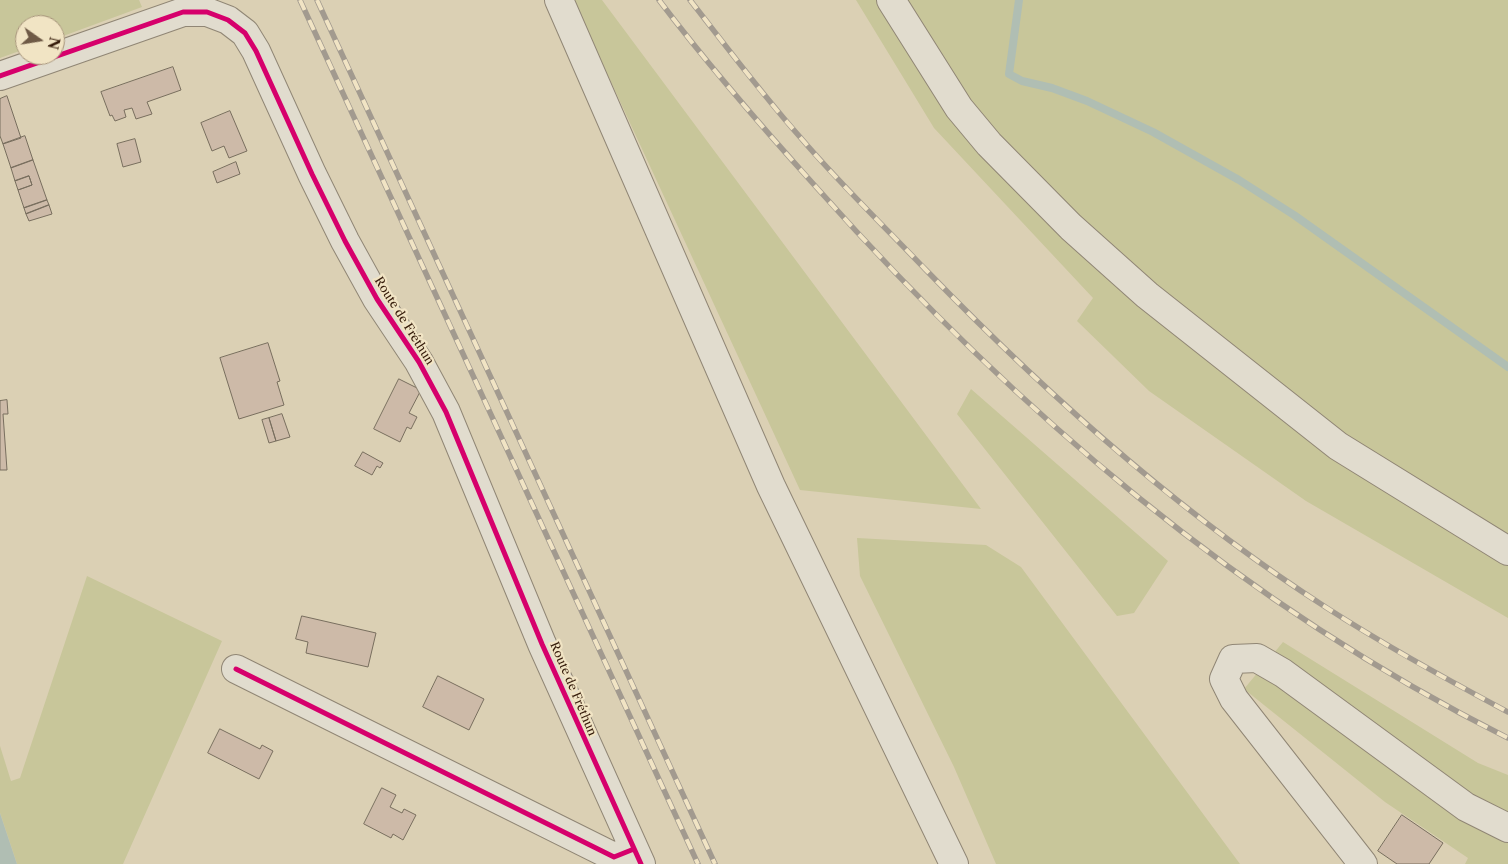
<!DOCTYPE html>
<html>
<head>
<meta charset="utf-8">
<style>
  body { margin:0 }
  #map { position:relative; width:1508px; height:864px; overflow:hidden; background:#dbd0b4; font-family:"Libre Caslon Text",serif }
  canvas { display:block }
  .north { position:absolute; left:15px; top:15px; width:50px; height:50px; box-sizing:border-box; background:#f1e4c4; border:1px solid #a6947a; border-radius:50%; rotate:103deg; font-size:14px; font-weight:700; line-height:20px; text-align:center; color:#351b0a }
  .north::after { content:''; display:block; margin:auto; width:18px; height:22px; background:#6f5a46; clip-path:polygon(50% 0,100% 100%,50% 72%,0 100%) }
</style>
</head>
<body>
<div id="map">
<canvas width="1508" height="864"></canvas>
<div class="north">N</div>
</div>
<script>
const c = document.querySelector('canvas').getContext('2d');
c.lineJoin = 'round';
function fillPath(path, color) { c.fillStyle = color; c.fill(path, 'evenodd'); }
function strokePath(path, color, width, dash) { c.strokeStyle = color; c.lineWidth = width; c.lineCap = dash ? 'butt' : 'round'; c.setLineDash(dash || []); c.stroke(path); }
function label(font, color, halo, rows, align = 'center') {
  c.font = font + ' "Libre Caslon Text",serif'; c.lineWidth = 4.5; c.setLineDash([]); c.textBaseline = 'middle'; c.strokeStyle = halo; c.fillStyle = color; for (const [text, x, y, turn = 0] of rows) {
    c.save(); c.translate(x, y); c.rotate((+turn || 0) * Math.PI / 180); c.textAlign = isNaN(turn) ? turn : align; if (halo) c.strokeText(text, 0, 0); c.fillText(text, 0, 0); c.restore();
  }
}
fillPath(new Path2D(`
  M0,0H139L142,7L55,39V25H25V49L0,58Z
  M573,0H602L981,509L800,490Z
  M856,0H1508V618L1306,501L1149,391L1077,321L1093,298L934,128Z
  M971,389L1168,561L1134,613L1117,616L957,414Z
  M857,538L986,545L1021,567L1240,864H996L954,767L860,576Z
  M87,576L222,641L123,864H17L0,813V746L11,781L20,778Z
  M1283,642L1478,763L1508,775V864H1465L1468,858L1385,802L1244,689Z`), '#c8c69a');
fillPath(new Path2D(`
  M0,813L17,864H0Z`), '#b0beb3');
strokePath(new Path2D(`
  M1019,0L1009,74L1022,81L1052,88L1087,101L1153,132L1239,180L1294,215L1508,367`), '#b0beb3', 8);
const building = new Path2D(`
  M173,67L181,90L147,102L152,114L136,119L132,108L124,110L126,117L115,121L112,115L110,116L101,92Z
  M7,96L21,138L3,144L0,136V99Z
  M230,111L247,151L229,158L224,146L212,151L201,123Z
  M25,136L33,160L11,168L3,144Z
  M135,139L141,162L123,167L117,144Z
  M33,160L47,200L24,208L18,190L32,185L29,176L15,181L11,168Z
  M236,162L240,174L217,183L213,172Z
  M29,176L32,185L18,190L15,181Z
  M47,200L49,205L26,214L24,208Z
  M49,205L52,214L29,221L26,214Z
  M268,343L280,381L277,382L284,405L239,419L220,358Z
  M399,379L421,390L409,413L417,417L411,429L407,427L400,442L374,429Z
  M7,400L8,414H3L7,470H0V401Z
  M282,414L290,437L276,441L269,418Z
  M269,418L276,441L269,443L262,420Z
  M363,452L383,463L380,468L377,466L372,475L355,466Z
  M302,616L376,633L368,667L306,653L308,642L296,639Z
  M438,676L484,699L469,730L423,707Z
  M220,729L260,749L262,745L273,751L259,779L208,753Z
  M382,788L396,795L390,807L402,813L404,809L416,815L403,840L393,834L391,838L364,824Z
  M1402,815L1443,843L1429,864H1397L1378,851Z`);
fillPath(building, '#cdbaa8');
strokePath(building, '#786e5e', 1);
const minor = new Path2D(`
  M559,0L771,486L954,864
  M891,0L959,108L989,144L1071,227L1147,295L1338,446L1508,551
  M0,76L183,12H207L228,20L245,33L256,51L312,174L345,241L377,299L419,362L446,412L542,644L641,864
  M236,669L614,857L634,849
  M1363,864L1234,699L1224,679L1233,659L1257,658L1283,673L1466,807L1508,828`);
strokePath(minor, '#908675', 30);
strokePath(minor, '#e1dcce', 28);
const rail = new Path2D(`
  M300,0L698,864
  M317,0L715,864
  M659,0C708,65 762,127 817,188C1015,410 1241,604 1508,738
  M690,0C726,46 761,93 800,137C839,183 883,225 925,269C1047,395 1179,513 1327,608C1386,646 1446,679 1508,712`);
strokePath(rail, '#a29a8f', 5.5);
strokePath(rail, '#f1e4c4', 4, [11]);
strokePath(new Path2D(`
  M0,76L183,12H207L228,20L245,33L256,51L312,174L345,241L377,299L419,362L446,412L542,644L641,864
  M236,669L614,857L634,849`), '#d6006c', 5);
label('12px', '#351b0a', '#f1e4c4', [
  ["Route de Fréthun",404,321,58],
  ["Route de Fréthun",573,689,67]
]);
</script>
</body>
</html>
